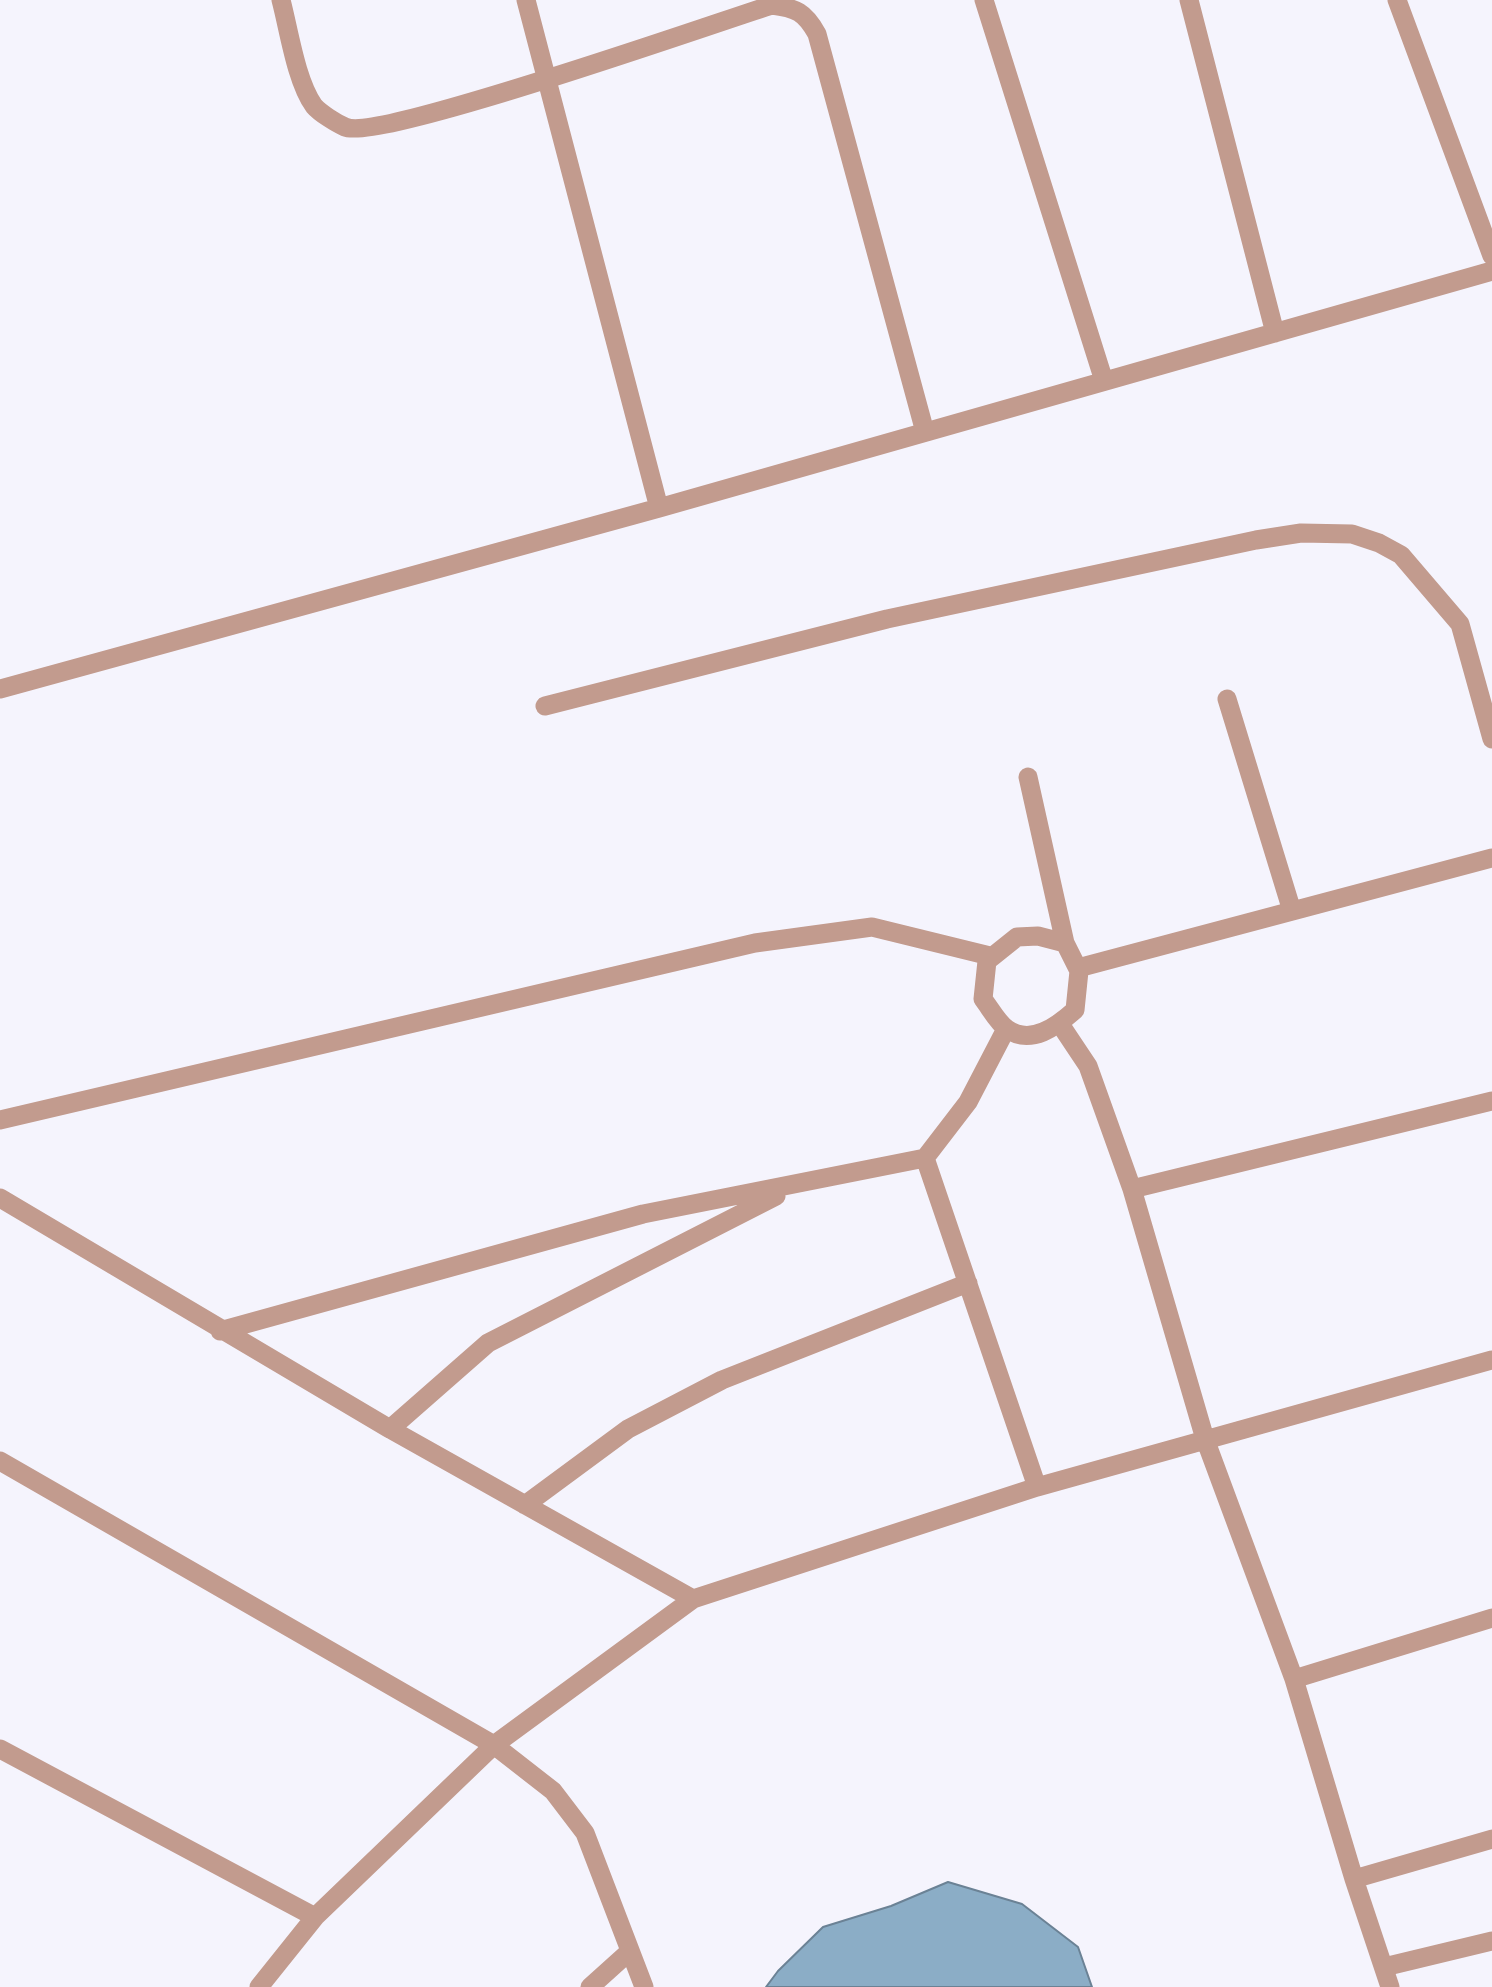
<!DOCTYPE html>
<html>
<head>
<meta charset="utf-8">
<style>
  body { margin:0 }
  canvas { display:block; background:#f5f4fd }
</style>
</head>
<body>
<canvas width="1492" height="1987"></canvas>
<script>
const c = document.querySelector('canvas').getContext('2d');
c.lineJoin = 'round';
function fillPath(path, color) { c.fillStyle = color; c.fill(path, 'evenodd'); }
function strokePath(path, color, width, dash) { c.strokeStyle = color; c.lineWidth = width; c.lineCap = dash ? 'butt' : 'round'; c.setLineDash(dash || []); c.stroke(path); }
const water = new Path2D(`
  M948,1882L1022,1904L1078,1947L1092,1987H766L778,1971L823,1927L891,1906Z`);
fillPath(water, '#8badc6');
strokePath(water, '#6b8295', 2);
strokePath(new Path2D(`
  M281,0C289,30 296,81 314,106C320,113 336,123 345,127C378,142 715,23 772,5C796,8 805,12 817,34L925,432
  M526,0L659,508
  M984,0L1104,381
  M1189,0L1275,333
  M1397,0L1492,256
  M0,689L659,508L1492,271
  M1227,699L1292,911
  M545,706L887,619L1256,540L1301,533L1352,534L1379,543L1401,555L1460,624L1492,739
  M1028,777L1065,943
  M1038,936L1065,943L1079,971L1075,1010C1057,1026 1031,1046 1007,1029C998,1023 990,1008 983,999L987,961L1017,937Z
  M1078,968L1492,858
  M1060,1024L1088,1066L1132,1189L1205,1439L1294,1679L1354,1879L1390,1987
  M0,1120L755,943L872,927L990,956
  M925,1158L1037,1487
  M1132,1189L1492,1101
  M0,1198L390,1429L693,1599
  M220,1331L643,1214L925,1158L968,1102L1006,1029
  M390,1429L488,1343L776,1196
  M0,1461L494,1745L553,1791L585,1833L644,1987
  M525,1505L628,1429L722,1380L968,1283
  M1294,1679L1492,1618
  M0,1749L315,1917
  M1354,1879L1492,1839
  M1384,1967L1492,1941
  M259,1987L315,1917L494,1745L693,1599L1037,1487L1492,1360
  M590,1987L630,1951`), '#c29b8e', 19);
</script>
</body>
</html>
